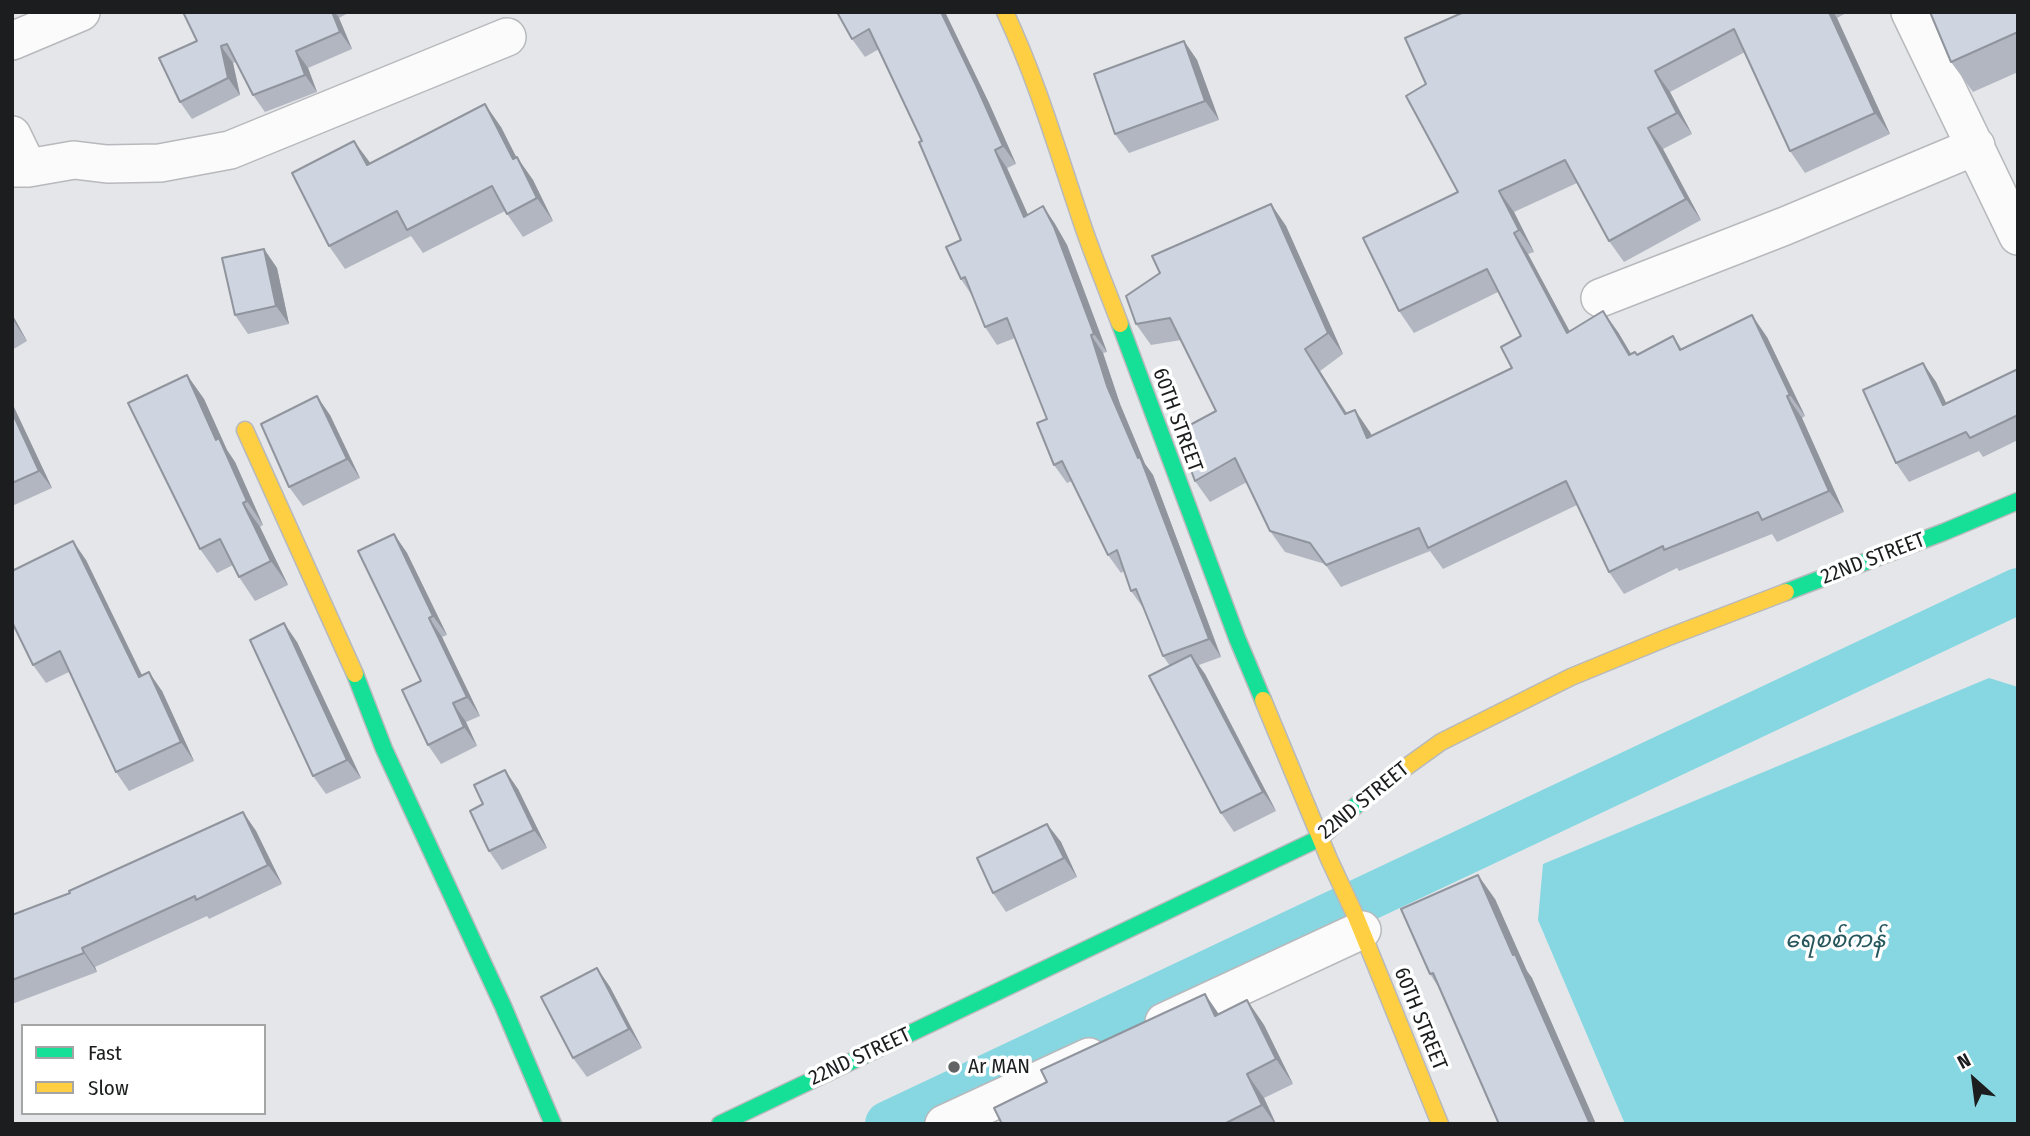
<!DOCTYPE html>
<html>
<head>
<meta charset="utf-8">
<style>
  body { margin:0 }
  #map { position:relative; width:2030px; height:1136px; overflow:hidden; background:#e4e6e9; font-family:"Fira Sans Condensed",sans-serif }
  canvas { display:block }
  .frame { position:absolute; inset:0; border:14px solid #1c1d1e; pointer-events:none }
  .legend { position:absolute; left:21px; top:1024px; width:245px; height:91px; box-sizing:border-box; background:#fff; border:2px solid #a4a5a5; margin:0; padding:9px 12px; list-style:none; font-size:21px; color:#1c1d1e }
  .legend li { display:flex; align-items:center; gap:14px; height:35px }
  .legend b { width:35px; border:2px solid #a4a5a5 }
  .north { position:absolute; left:1939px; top:1045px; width:70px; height:70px; -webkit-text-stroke:5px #fff; paint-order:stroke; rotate:332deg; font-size:19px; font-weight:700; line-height:28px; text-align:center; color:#1c1d1e }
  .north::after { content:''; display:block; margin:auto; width:24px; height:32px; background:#1c1d1e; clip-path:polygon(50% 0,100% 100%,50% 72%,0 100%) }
</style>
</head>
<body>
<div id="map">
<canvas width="2030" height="1136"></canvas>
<div class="frame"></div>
<ul class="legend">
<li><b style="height:9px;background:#16e098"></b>Fast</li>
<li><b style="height:9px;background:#ffcf43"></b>Slow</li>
</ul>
<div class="north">N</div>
</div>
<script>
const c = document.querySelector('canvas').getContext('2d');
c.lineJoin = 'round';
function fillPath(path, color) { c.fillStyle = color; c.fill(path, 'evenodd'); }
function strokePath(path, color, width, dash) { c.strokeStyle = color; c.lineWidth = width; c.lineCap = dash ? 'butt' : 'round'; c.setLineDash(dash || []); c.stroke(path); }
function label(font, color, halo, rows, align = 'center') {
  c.font = font + ' "Fira Sans Condensed","Noto Sans Myanmar",sans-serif'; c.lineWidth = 7; c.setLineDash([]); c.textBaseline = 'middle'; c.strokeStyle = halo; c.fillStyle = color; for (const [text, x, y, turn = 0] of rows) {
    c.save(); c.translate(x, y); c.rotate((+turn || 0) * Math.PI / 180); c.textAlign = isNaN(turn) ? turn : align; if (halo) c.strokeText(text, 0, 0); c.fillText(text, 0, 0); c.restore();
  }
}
fillPath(new Path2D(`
  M1989,678L2018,687V1124H1625L1538,920L1543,864Z`), '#86d7e1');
strokePath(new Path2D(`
  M888,1124L2018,591`), '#86d7e1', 46);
const street = new Path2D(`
  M1910,12L2018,236
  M12,41L81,12
  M12,135L28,168
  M12,168H28L74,160L107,164L160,163L230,150L507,37
  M1600,298L1785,226L1976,146
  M1164,1022L1362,930
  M944,1124L1089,1057`);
const fast = new Path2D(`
  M1120,324L1237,638L1263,700
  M1786,592L1944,532L2018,501
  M355,674L384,749L503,1006L553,1124
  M720,1124L1320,838L1370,793`);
const slow = new Path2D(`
  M1005,12C1038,82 1059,156 1084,229C1095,261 1108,292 1120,324
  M245,430L355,674
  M1263,700L1329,859L1356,917L1440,1124
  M1370,793L1441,742L1571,677L1666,638L1786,592`);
strokePath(street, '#b8b9bc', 40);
strokePath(fast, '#b8b9bc', 19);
strokePath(slow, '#b8b9bc', 19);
strokePath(street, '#fbfbfc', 37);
strokePath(fast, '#16e098', 16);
strokePath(slow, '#ffcf43', 16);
fillPath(new Path2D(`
  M183,12H350L339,18L352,49L308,68L317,92L265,112L253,95L236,62L233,63L240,95L192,119L180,102L197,41Z
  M837,12H945L989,103L1016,164L1007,168L1028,215L1043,206L1055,224L1067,245L1107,352L1103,353L1120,404L1145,464L1153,475L1221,657L1199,665L1205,674L1276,811L1234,832L1221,813L1170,666L1163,656L1144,609L1131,591L1124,571L1121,573L1108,555L1072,481L1067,483L1054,465L1047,419L1015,338L997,345L985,327L973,297L961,279V240L922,141L879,49L865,57L852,39Z
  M1464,12H1848L1837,18L1890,134L1805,173L1790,151L1745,52L1670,92L1692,134L1663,149L1701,220L1624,262L1609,241L1577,183L1514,212L1534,252L1528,254L1569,331L1618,332L1631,354L1637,355L1673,336L1682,349L1767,337L1805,416L1802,418L1844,512L1777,542L1772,534L1679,571L1677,568L1624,594L1609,572L1577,505L1443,569L1430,551L1341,587L1325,564L1285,552L1270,531L1247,482L1210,502L1195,481L1216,411L1181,340L1151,345L1136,324L1271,204L1286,226L1343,354L1320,371L1347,413L1370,432L1372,436L1512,368L1521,336L1498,292L1414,333L1399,311L1458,192L1426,84Z
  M2018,12V72L1973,92L1951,62Z
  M1184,41L1197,60L1219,120L1129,153L1115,134Z
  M501,127L516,157L533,180L553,221L523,237L505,211L423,253L411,236L345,269L329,246L370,163Z
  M264,249L277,268L289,324L248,334L235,315Z
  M12,314L27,341L12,350Z
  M1923,363L1936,382L1946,403L2018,369V440L1983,457L1979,451L1909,482L1896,463Z
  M187,375L204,399L227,450L235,462L263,525L260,527L288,585L255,601L239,577L233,565L217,573L200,549Z
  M12,403L52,488L12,506Z
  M330,415L360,478L303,506L289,487Z
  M394,534L407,553L447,635L442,637L480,716L466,722L477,746L441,764L428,745L421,681Z
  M86,560L142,675L162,691L194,761L129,791L116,772L69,672L46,683L33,665Z
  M297,642L361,778L326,794L313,776Z
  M518,789L547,848L502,870L489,851Z
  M243,812L256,831L282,884L209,919L207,916L95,967L97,972L12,1004V915L70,893Z
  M1047,824L1061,842L1077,877L1006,912L993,893Z
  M1495,899L1527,971L1532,978L1596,1124H1499L1439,988L1430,974Z
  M597,968L610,987L642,1048L587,1077L573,1058Z
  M1205,994L1219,1014L1247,1000L1264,1025L1293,1084L1264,1098L1276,1124H1002L1047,1082Z`), '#b1b6c1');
fillPath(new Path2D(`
  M332,12H335L339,18L352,49L340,32Z
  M941,12H945L989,103L1016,164L1003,146Z
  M1829,12H1833L1837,18L1890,134L1875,113Z
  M1184,41L1197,60L1219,120L1205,101Z
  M221,46L233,63L240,95L228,78Z
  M296,51L308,68L317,92L305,75Z
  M1655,71L1670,92L1692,134L1677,113Z
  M485,104L501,127L529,182L513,159Z
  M1648,128L1663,149L1701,220L1686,199Z
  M354,141L371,164L367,165Z
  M995,150L1007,168L1037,235L1024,217Z
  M517,157L533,180L553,221L537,198Z
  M1499,191L1514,212L1534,252L1519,230Z
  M1271,204L1286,226L1343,354L1328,333Z
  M1043,206L1055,224L1067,245L1107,352L1094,334Z
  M1514,233L1528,254L1582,354L1567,333Z
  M264,249L277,268L289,324L276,306Z
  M1603,311L1618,332L1644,376L1629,355Z
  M12,314L27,341L15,323L12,318Z
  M1752,315L1767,337L1805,416L1790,395Z
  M1091,335L1103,353L1120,404L1145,464L1153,475L1221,657L1209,639L1138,458L1107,386Z
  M1305,349L1320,371L1360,435L1345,414Z
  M1923,363L1936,382L1956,423L1943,405Z
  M187,375L204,399L227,450L235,462L263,525L247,501L216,440Z
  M317,396L330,415L360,478L347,459Z
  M1787,396L1802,418L1844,512L1829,491Z
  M12,403L52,488L39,471L12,412Z
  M1355,410L1370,432L1382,460L1367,438Z
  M243,503L260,527L288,585L271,561Z
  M394,534L407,553L447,635L433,616Z
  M73,541L86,560L152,696L139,677Z
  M429,618L442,637L480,716L467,697Z
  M284,623L297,642L361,778L347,760Z
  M1191,655L1205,674L1276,811L1263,792Z
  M149,672L162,691L194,761L181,742Z
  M453,703L466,722L477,746L464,727Z
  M505,770L518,789L547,848L534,830Z
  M243,812L256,831L282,884L268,865Z
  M1047,824L1061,842L1077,877L1064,858Z
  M1478,875L1495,899L1527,971L1532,978L1596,1124H1590Z
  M82,948L95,967L97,972L84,953Z
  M597,968L610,987L642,1048L629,1029Z
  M1205,994L1221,1018L1215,1016Z
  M1247,1000L1264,1025L1293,1084L1276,1059Z
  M1247,1074L1264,1098L1276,1124H1275L1262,1105Z`), '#90949d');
const building = new Path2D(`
  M183,12H332L340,32L296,51L305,75L253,95L227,44L221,46L228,78L180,102L159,58L197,41Z
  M837,12H941L976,85L1003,146L995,150L1024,217L1043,206L1054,227L1094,334L1091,335L1107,386L1138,458L1140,457L1209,639L1163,656L1136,589L1131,591L1117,550L1108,555L1062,461L1054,465L1037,423L1047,419L1007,318L985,327L965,277L961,279L946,247L961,240L919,142L922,141L869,29L852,39Z
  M1464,12H1829L1875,113L1790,151L1734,29L1655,71L1677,113L1648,128L1686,199L1609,241L1565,160L1499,191L1519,230L1514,233L1567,333L1603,311L1629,355L1635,352L1637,355L1673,336L1680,350L1752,315L1790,395L1787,396L1829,491L1762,520L1758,512L1664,550L1663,546L1609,572L1566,481L1428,548L1419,528L1326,565L1310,543L1270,531L1235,458L1195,481L1177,432L1216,411L1170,318L1136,324L1126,296L1160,273L1152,256L1271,204L1328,333L1305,349L1345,414L1355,410L1367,438L1512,368L1501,347L1521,336L1487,269L1399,311L1363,238L1458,192L1406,96L1426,84L1405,38Z
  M1930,12H2018V32L1951,62Z
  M1184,41L1205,101L1115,134L1094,74Z
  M485,104L513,159L517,157L537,198L507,214L492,186L407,230L397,211L329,246L292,173L354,141L367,165Z
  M264,249L276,306L235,315L222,258Z
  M1923,363L1943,405L2018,369V415L1970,438L1966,432L1896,463L1863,390Z
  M187,375L216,440L219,438L247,501L243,503L271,561L239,577L220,539L200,549L128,403Z
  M317,396L347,459L289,487L261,424Z
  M12,412L39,471L12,483Z
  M394,534L433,616L429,618L467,697L453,703L464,727L428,745L402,690L421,681L358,551Z
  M73,541L139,677L149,672L181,742L116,772L60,651L33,665L12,622V571Z
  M284,623L347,760L313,776L250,640Z
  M1191,655L1263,792L1221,813L1149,676Z
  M505,770L534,830L489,851L470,811L483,804L474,785Z
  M243,812L268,865L196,900L195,896L82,948L84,953L12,980V915L70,893L69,891Z
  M1047,824L1064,858L993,893L977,858Z
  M1478,875L1513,955L1515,954L1590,1124H1499L1433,973L1430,974L1401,909Z
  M597,968L629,1029L573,1058L541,997Z
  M1205,994L1215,1016L1247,1000L1276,1059L1247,1074L1262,1105L1224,1124H1002L994,1108L1047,1082L1041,1070Z`);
fillPath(building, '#ced4e0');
strokePath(building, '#90949d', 2);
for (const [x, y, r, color] of [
  [954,1067,7,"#626365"]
]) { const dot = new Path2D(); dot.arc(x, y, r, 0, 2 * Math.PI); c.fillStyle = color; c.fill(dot); strokePath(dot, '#fff', 2.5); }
label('21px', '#1c1d1e', '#fff', [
  ["60TH STREET",1177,420,70],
  ["22ND STREET",1873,559,-21],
  ["22ND STREET",1364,801,-39],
  ["60TH STREET",1420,1019,68],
  ["22ND STREET",860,1057,-25]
]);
label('21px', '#1c1d1e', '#fff', [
  ["Ar MAN",968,1067]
], 'left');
label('italic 23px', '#25565c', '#fff', [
  ["ရေစစ်ကန်",1835,941]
]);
</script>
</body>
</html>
